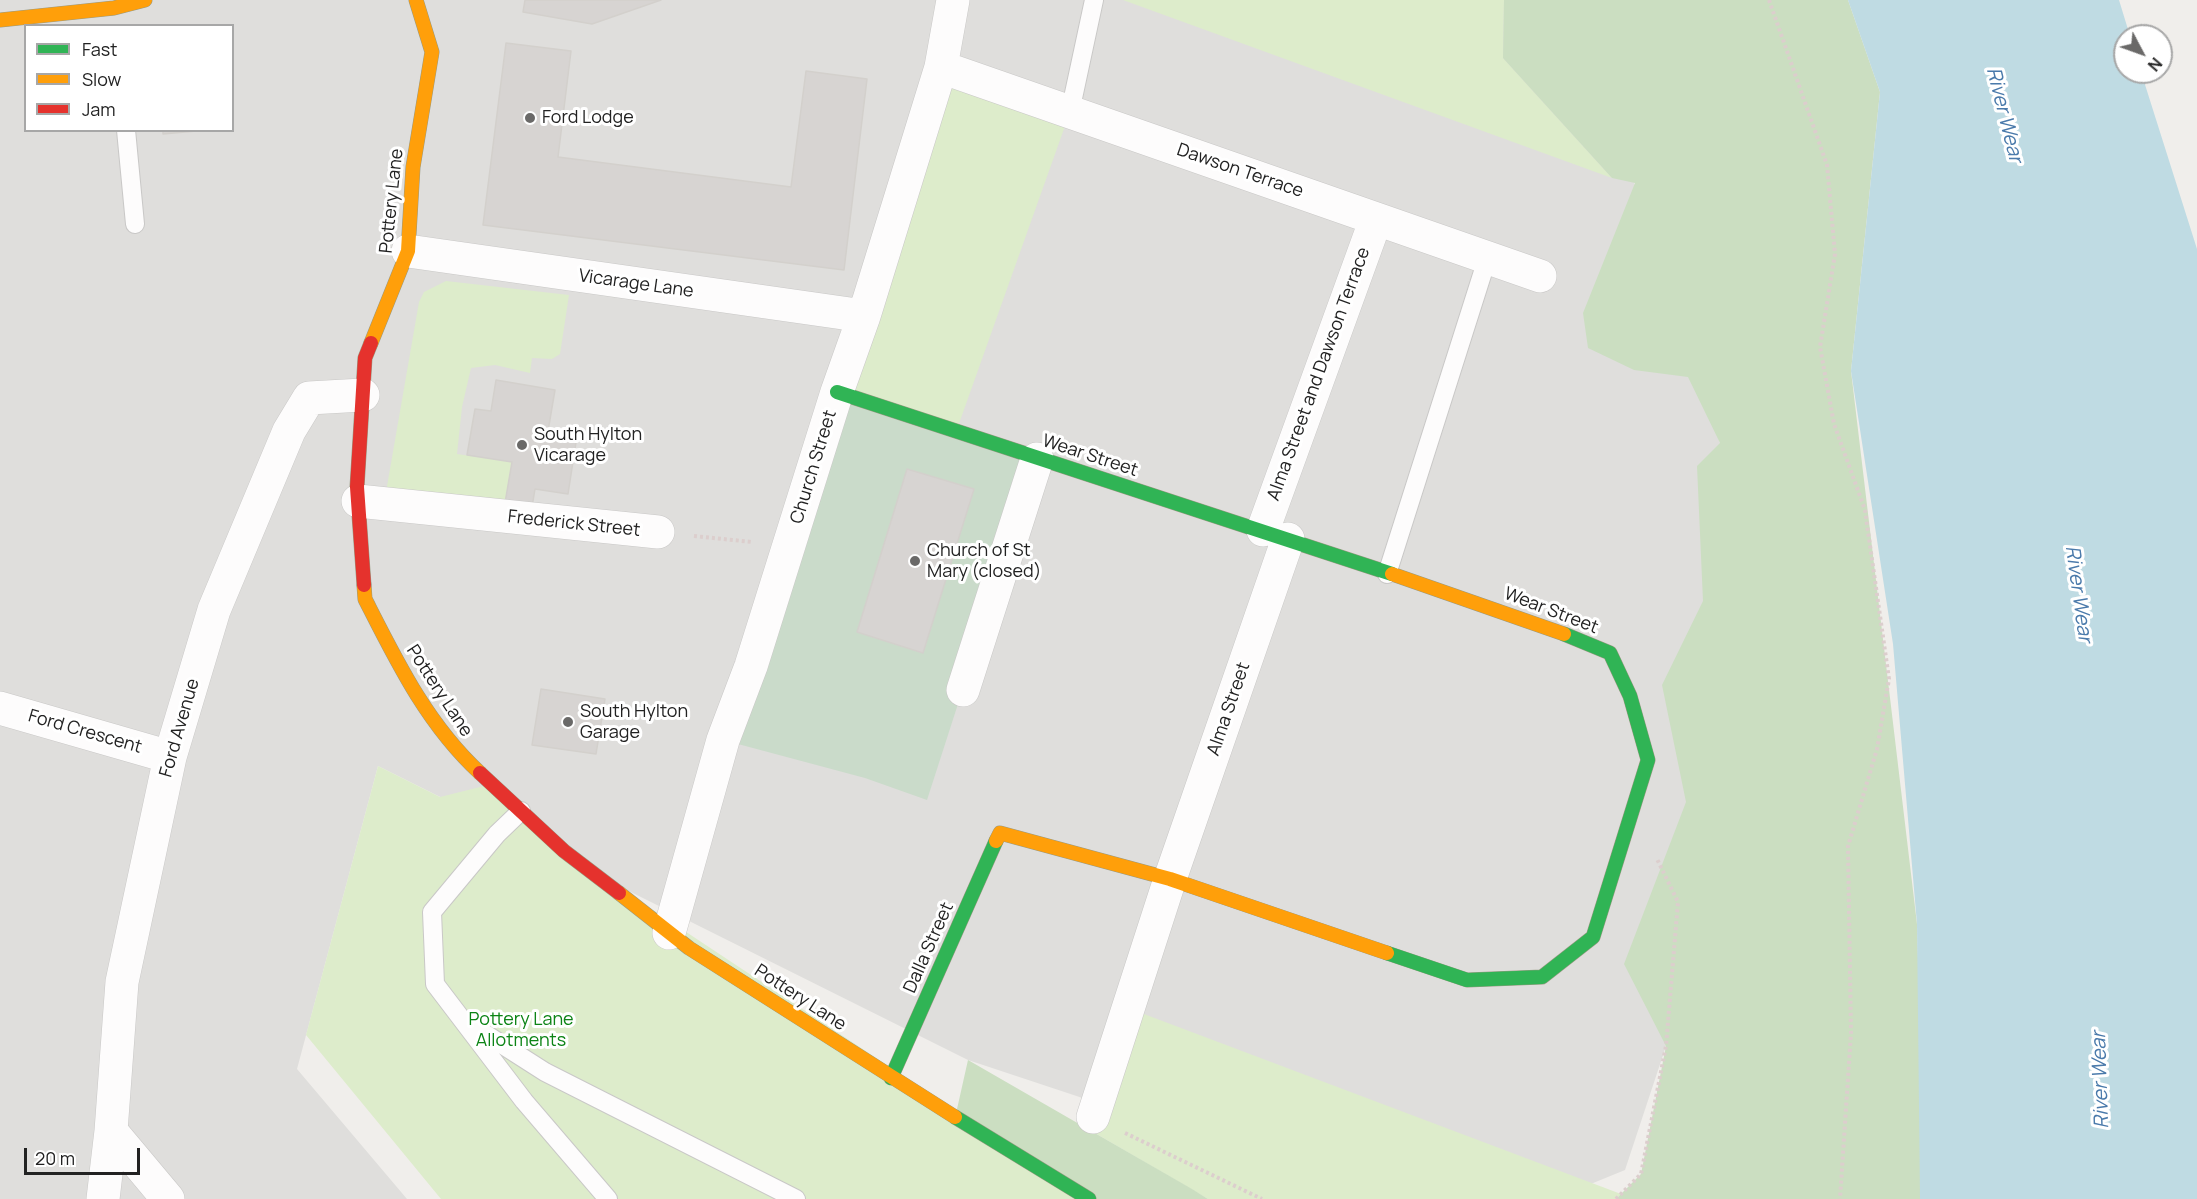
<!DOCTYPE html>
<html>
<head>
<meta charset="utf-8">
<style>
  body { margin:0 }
  #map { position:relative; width:2197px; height:1199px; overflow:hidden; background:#f0eeeb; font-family:Manrope,sans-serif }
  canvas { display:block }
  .legend { position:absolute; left:24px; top:24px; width:210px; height:108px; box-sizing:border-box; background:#fff; border:2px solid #a7a7a7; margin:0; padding:8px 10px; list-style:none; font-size:18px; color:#222 }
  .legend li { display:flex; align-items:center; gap:12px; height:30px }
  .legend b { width:30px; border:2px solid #a7a7a7 }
  .north { position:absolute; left:2113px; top:24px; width:60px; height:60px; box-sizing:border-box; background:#fff; border:2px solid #a7a7a7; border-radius:50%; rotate:131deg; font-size:16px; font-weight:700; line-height:24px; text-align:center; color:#222 }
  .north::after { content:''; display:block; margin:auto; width:21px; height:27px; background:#6a6968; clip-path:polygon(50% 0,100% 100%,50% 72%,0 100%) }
  .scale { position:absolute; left:24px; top:1148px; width:116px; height:27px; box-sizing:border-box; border:3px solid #222; border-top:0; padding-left:8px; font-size:18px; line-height:21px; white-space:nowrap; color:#222; -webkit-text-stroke:4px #fff; paint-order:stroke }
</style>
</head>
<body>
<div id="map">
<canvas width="2197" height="1199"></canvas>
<ul class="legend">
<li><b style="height:8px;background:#30b455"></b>Fast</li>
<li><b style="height:8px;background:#ff9f0a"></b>Slow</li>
<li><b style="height:8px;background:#e5322d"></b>Jam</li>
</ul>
<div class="north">N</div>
<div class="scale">20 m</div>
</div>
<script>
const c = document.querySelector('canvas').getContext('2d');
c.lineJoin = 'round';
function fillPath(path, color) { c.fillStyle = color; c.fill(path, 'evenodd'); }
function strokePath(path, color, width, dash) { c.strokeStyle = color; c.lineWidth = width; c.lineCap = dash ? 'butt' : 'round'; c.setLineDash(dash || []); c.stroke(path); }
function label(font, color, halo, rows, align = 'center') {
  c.font = font + ' Manrope,sans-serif'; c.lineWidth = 6; c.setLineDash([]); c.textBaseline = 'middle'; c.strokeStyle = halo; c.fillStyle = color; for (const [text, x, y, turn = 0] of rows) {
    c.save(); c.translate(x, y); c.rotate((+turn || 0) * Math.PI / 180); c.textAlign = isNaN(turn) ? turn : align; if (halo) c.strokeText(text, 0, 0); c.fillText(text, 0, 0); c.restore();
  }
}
fillPath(new Path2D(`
  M0,0H1574L1720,443L1666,1046L1625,1170L1554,1199H1387L968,1060L378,766L297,1069L407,1199H0ZM26,26H232V130H26Z`), '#dfdedc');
fillPath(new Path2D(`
  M1123,0H1504L1503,58L1612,178Z
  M941,67L1070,112L956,432L837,392Z
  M446,281L569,295L560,354L552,359L532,358L530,373L495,365L471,368L462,407L457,454L512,462L505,503L386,492L419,302L424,292Z
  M378,766L440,797L492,784L564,851L1089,1199H441L306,1035Z
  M1128,1008L1621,1194L1616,1199H1208L1088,1129Z`), '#ddeccb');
fillPath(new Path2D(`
  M1504,0H1848L1880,92L1851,371L1917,924L1925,1199H1616L1641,1174L1666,1046L1624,964L1686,802L1662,685L1703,601L1697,466L1720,443L1688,377L1634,370L1588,348L1583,313L1635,183L1612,178L1503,58Z
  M968,1060L1192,1189L1208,1199H1089L955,1118Z`), '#cbdec1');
fillPath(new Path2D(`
  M837,392L1037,459L927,800L865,778L723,740Z`), '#cadbca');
fillPath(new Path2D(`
  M1848,0H2119L2130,36H2125V72H2141L2197,249V1199H1920L1917,924L1893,644L1851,371L1880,92Z`), '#bfdbe3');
const building = new Path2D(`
  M525,0H661L592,24L523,12Z
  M506,43L571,51L558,157L791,187L806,71L867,79L844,270L483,225Z
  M163,130H207L163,134Z
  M496,380L555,390L548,431L577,436L568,494L535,489L532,507L505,503L512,462L467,455L475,409L491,411Z
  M907,469L974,489L923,653L857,632Z
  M541,689L605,699L596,754L532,745Z`);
fillPath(building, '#d7d4d2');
strokePath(building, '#d3d0cc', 1.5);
const lane = new Path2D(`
  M1070,112L1094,0
  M126,130L135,224
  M1387,574L1488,256
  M521,811L497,834L432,912L435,984L524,1101L608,1199
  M473,1026L545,1072L796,1199`);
const street = new Path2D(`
  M941,67L1540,276
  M408,251L864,316
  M358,501L658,532
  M1263,530L1376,219
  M963,690L1037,459
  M0,708L170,757
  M669,933L723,740L751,666L837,392L864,316L941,67L953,0
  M1093,1117L1170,879L1288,539
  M111,1131L168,1199
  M103,1199L111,1131L122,982L170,757L214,610L289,431L309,398L363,395`);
const fast = new Path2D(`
  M837,392L1392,574
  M1387,953L1467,980L1542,977L1593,937L1648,760L1630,696L1610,653L1564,634
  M891,1078L996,841
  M955,1117L1089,1199`);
const slow = new Path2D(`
  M0,20L114,8L145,0
  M371,343L408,251L413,167L432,52L416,0
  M1392,574L1564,634
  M364,585L365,599C397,662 427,724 480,773
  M996,841L1000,833L1170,879L1387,953
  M619,893L689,948L955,1117`);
const jam = new Path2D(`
  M364,585L357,487L365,358L371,343
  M480,773L564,851L619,893`);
strokePath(lane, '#c9c8c7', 20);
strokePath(street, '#c9c8c7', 34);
strokePath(fast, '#999a82', 15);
strokePath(slow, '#999a82', 15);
strokePath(jam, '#999a82', 15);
strokePath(new Path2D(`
  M1769,0L1827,165L1835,254L1820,347L1834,424L1865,510L1889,679L1877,749L1848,846L1851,1033L1840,1199
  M694,536L752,542
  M1125,1133L1262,1199
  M1616,1199L1641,1174L1666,1046L1678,902L1657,859`), '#dccecd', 4, [3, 3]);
strokePath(lane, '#fdfcfc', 18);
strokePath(street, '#fdfcfc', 33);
strokePath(fast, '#30b455', 14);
strokePath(slow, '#ff9f0a', 14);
strokePath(jam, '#e5322d', 14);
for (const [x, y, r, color] of [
  [530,118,6,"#6a6968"],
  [522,445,6,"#6a6968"],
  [915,561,6,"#6a6968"],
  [568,722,6,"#6a6968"]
]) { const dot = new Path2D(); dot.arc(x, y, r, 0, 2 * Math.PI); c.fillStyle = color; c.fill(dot); strokePath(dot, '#fff', 2); }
label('18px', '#222', '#fff', [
  ["Ford Lodge",542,118],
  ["South Hylton",534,435],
  ["Vicarage",534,456],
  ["Church of St",927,551],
  ["Mary (closed)",927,572],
  ["South Hylton",580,712],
  ["Garage",580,733]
], 'left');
label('18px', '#222', '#fff', [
  ["Dawson Terrace",1240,171,19],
  ["Pottery Lane",392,201,-84],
  ["Vicarage Lane",636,284,8],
  ["Alma Street and Dawson Terrace",1319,374,-70],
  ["Wear Street",1090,456,18],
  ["Church Street",814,467,-73],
  ["Frederick Street",574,524,6],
  ["Wear Street",1551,611,21],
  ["Pottery Lane",439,691,57],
  ["Alma Street",1229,709,-71],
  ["Ford Avenue",180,728,-74],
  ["Ford Crescent",85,732,16],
  ["Dalla Street",929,948,-66],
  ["Pottery Lane",800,998,33]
]);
label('18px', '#0c8416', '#fff', [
  ["Pottery Lane",521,1020],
  ["Allotments",521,1041]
]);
label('italic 20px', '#4a7aab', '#fff', [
  ["River Wear",2004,115,76],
  ["River Wear",2078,594,82],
  ["River Wear",2101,1080,-92]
]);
</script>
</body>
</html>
